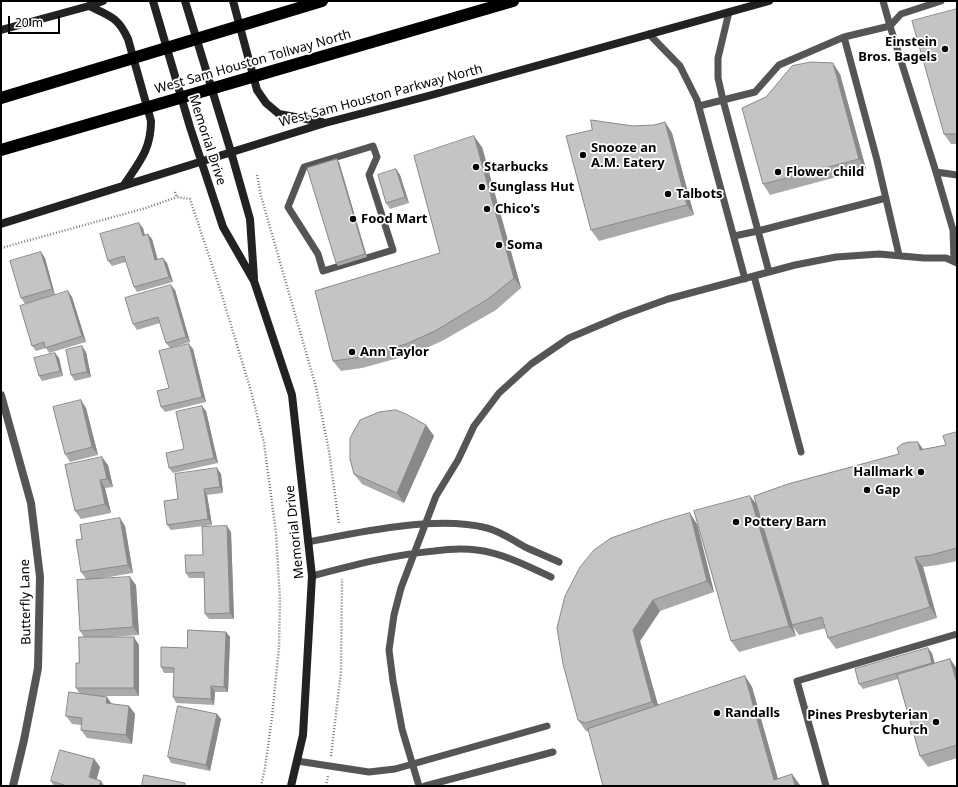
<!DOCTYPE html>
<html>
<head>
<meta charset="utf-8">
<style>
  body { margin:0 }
  #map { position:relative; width:958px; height:787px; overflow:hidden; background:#fff; font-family:"Noto Sans",sans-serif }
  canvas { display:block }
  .frame { position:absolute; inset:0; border:2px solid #000; pointer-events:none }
  .scale { position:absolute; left:8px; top:16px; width:52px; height:18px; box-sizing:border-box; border:2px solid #000; border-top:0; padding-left:5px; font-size:12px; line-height:14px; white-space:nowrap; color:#000; -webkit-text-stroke:3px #fff; paint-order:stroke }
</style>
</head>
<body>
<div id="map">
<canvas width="958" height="787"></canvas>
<div class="frame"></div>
<div class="scale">20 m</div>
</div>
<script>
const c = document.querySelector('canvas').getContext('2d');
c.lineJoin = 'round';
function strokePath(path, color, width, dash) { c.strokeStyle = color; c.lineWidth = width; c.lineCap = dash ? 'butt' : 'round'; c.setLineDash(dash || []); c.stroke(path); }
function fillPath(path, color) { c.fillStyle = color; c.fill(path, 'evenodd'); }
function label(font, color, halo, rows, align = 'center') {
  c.font = font + ' "Noto Sans",sans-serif'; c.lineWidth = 3.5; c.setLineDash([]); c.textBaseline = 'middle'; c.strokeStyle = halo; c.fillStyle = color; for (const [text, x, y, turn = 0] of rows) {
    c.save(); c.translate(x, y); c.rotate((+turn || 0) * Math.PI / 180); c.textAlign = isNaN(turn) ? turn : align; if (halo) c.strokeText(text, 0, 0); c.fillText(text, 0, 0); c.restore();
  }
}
strokePath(new Path2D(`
  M257,175L261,196L316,387L329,451L339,524
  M175,192L177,197L190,199L220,289L251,391L264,443L276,533L280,600L279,647L272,717L265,768L261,786
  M1,248L146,208L177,197
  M331,756L341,671L342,579
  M326,786L328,776`), '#777', 2.5, [1, 2]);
strokePath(new Path2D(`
  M883,1L890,26L844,37L877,160L899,255
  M729,12L718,58V78L723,100L769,272
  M649,34L680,66L697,100L745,279
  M699,106L755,92L779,65L844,37
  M373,146L377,157L369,175L393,250L323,271L318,254L288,207L304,167Z
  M936,172L890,26L901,14L941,1
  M953,230L936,172L957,175
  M734,236L758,231L886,198
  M954,261L953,230H957
  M754,276L801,452
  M308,542C360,532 436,515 487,528C502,532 512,540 525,547C536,552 548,557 559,562
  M312,576C353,565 392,555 434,551C448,549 463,548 477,550C502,553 528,566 551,577
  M297,761L369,772L395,769L547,726
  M419,786L402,729L393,681L389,650L394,615L401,588L436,496L458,460L474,426L499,393L531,364L569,338L621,316L668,299L795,265L836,257L879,254L924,258H946L957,263
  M425,786L553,752
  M826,786L797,681L957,634`), '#555', 7);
strokePath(new Path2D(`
  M1,395L31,503L40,577L38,668L24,740L13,786`), '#555', 8);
strokePath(new Path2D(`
  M153,1L190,127L223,227L254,281L292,395L312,576L303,735L291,786
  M185,1L231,152L250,219L254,278
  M233,1L257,90L266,103L279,114L322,122
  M89,6C110,16 118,17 128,39L151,121C151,150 139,162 124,185
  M1,30L89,6L103,1
  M1,224L325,123L428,96L769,1`), '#222', 8);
strokePath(new Path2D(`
  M1,98L322,1
  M1,150L513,1`), '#000', 12);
fillPath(new Path2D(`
  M957,9V144H951L944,134Z
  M840,74L866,169L770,195L763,184Z
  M665,122L672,133L694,215L599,241L591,230L654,125Z
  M482,147L521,288L496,310L442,341L413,354L362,368L341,371L333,361L440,253Z
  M339,162L367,257L338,266L336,263Z
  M396,169L400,175L409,203L390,209L386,203Z
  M143,228L145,235L152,239L158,260L167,263L173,282L137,292L134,287L126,262L112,266L108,261Z
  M41,252L45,258L55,295L25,304L21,298Z
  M175,290L190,342L170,348L166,343L160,323L137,330L133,324Z
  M72,297L86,342L49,353L46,348L36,351L32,346Z
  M193,349L206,402L165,412L161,407Z
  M86,352L91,377L75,381L71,375Z
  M55,353L59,358L63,376L42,381L39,376Z
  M86,408L98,455L70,462L65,454Z
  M206,411L218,463L173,473L169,468L184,449Z
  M426,425L434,436L404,503L362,484L354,474Z
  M957,432V561L938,565L923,567L937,618L836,649L828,638L826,628L799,635L793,627L796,636L739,652L731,641L750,496L756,505L899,454L946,445Z
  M108,465L113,487L105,488L111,513L81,519L75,511Z
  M221,474L223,493L207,495L212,525L171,530L167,525L178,499Z
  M697,524L714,592L660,611L640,641L658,706L745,676L752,687L778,779L800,785V786H603L589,732L586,731L578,720Z
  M125,526L133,573L97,579L136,585L139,635L109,637L139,645V696H99L107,697L112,704L129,706L135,714L132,744L87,738L81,730L82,725L72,724L66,716L80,694L76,688L79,663L84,637L80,631L86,579L81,572L82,539Z
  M231,532L234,619H209L205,614L204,578H189L186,573L203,555Z
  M226,632L230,637L228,692H215L214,705L176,703L173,697L174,673H164L161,667L187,648Z
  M932,653L934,664L950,659L957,669V758L928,767L920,756L898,679L863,689L859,684Z
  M217,714L221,719L210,771L171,763L168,757Z
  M94,759L100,767L96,780L101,781L104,786H54L51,781Z`), '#a9a9a9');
fillPath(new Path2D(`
  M833,63L840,74L866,169L859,159Z
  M665,122L672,133L694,215L687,205Z
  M474,136L482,147L521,288L514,278Z
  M337,159L339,162L367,257L365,254Z
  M396,169L400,175L409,203L405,197Z
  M139,223L143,228L146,241L143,236Z
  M148,234L152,239L159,266L155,260Z
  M41,252L45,258L55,295L52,289Z
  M163,258L167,263L173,282L169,277Z
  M171,285L175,290L190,342L186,337Z
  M68,291L72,297L86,342L82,336Z
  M189,344L193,349L206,402L202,397Z
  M82,346L86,352L91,377L87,372Z
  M55,353L59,358L63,376L60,371Z
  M81,400L86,408L98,455L92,447Z
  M202,406L206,411L218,463L214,458Z
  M426,425L434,436L404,503L397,493Z
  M918,442L926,453L920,450Z
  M102,457L108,465L113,487L107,479Z
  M217,468L221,474L223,493L220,487Z
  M100,480L105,488L111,513L105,504Z
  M204,489L207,495L212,525L208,519Z
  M750,496L758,506L792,625L793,627L796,636L789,626Z
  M690,513L697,524L714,592L707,581Z
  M120,518L125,526L133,573L128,565Z
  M227,526L231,532L234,619L230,613Z
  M915,557L923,567L937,618L930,607Z
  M130,577L136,585L139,635L133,627Z
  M653,600L660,611L640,641L660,712L652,702L633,630Z
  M226,632L230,637L228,692L224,687Z
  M134,637L139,645V696L134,688Z
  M928,648L932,653L936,668L932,663Z
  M950,659L957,669V681Z
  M745,676L752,687L780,786L774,780Z
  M211,686L215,692L214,705L211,699Z
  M107,697L112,705L106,703Z
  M129,706L135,714L132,744L126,735Z
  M217,714L221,719L210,771L206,765Z
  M94,759L100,767L95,786L89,777Z
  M792,774L800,785V786H795Z
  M101,781L104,786H99Z`), '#898989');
const building = new Path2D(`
  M957,9V134H944L912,21Z
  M811,62L833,63L859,159L763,184L742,108L766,97L792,66Z
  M591,120L633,126L654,125L665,122L687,205L591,230L566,136L592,130Z
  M474,136L514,278L488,299L435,331L406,344L355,358L333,361L315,291L440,253L414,156Z
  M337,159L365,254L336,263L307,168Z
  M396,169L405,197L386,203L378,175Z
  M139,223L143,236L148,234L155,260L163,258L169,277L134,287L124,256L108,261L100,234Z
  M41,252L52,289L21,298L10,261Z
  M171,285L186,337L166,343L158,317L133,324L125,298Z
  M68,291L82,336L45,348L44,342L32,346L20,306Z
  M189,344L202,397L161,407L157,391L169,388L159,351Z
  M82,346L87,372L71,375L66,350Z
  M55,353L60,371L39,376L34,358Z
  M81,400L92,447L65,454L53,407Z
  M202,406L214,458L169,468L166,453L184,449L176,412Z
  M396,410L406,414L426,425L397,493L354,474L350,459V438L360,420L379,412Z
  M957,432V548L931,555L915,557L930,607L828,638L822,617L792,625L754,496L788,484L899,454L897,448L902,444L909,442H918L920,450L946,445L943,436Z
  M102,457L107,479L100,480L105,504L75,511L65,465Z
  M217,468L220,487L204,489L208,519L167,525L164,501L178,499L175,474Z
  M750,496L789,626L731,641L694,511Z
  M690,513L707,581L653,600L633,630L652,702L585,723L578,720L563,664L557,628L565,596L580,567L594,550L611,538L661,521Z
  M120,518L128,565L81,572L76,540L82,539L80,525Z
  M227,526L230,613L205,614L204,572L186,573L185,555H203L202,527Z
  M130,577L133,627L80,631L77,580Z
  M188,630L226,632L224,687L211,686V699L173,697L174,668L161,667V647L187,648Z
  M79,637H134V688H76V663H79Z
  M928,648L932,663L859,684L855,669Z
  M950,659L956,680H957V745L920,756L897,675Z
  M745,676L774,780L792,774L795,786H603L588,729Z
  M69,692L107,697L106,703L129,706L126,735L81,730L82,718L66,716Z
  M178,706L217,714L206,765L168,757Z
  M60,750L94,759L89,777L101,781L99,786H64V785L51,781Z
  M144,775L185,783V786H142Z`);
fillPath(building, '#c4c4c4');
strokePath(building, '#898989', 1);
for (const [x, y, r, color] of [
  [945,49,4,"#000"],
  [583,155,4,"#000"],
  [476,167,4,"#000"],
  [778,172,4,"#000"],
  [482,187,4,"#000"],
  [668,194,4,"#000"],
  [487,209,4,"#000"],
  [353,219,4,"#000"],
  [499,245,4,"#000"],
  [352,352,4,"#000"],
  [921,472,4,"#000"],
  [867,490,4,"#000"],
  [736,522,4,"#000"],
  [717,713,4,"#000"],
  [936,722,4,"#000"]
]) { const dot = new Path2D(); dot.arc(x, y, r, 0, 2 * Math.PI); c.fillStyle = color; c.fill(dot); strokePath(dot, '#fff', 1.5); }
label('bold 13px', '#000', '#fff', [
  ["Einstein",937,42,"right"],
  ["Bros. Bagels",937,57,"right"],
  ["Snooze an",591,148],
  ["A.M. Eatery",591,163],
  ["Starbucks",484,167],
  ["Flower child",786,172],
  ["Sunglass Hut",490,187],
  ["Talbots",676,194],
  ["Chico's",495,209],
  ["Food Mart",361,219],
  ["Soma",507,245],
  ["Ann Taylor",360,352],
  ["Hallmark",913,472,"right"],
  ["Gap",875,490],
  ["Pottery Barn",744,522],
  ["Randalls",725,713],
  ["Pines Presbyterian",928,715,"right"],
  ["Church",928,730,"right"]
], 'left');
label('13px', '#000', '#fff', [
  ["West Sam Houston Tollway North",253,62,-16],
  ["West Sam Houston Parkway North",381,96,-15],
  ["Memorial Drive",207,140,72],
  ["Memorial Drive",295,532,-96],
  ["Butterfly Lane",26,602,-91]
]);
</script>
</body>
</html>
